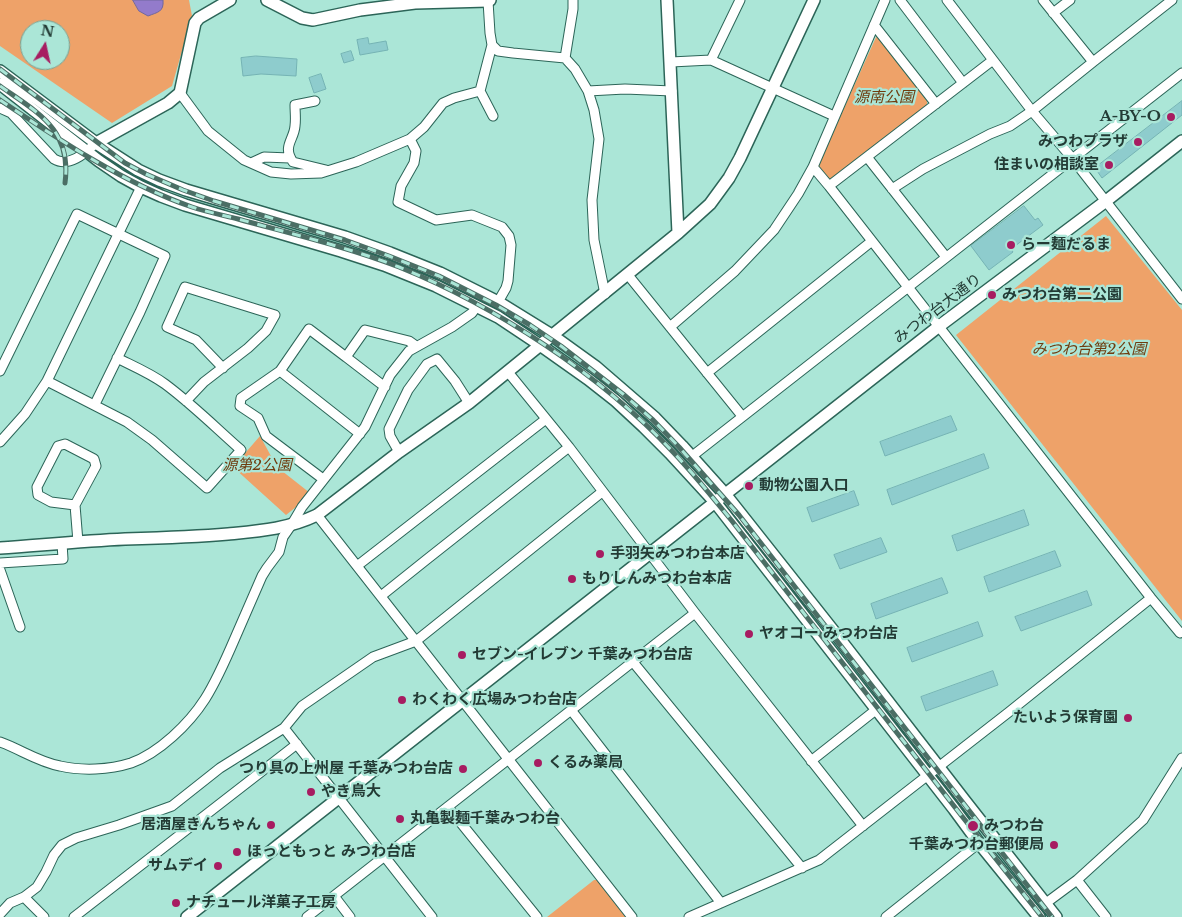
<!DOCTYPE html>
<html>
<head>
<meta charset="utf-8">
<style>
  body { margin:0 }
  #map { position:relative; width:1182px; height:917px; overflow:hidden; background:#abe6d7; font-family:"Libre Baskerville",serif }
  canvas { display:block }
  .north { position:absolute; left:20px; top:20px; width:50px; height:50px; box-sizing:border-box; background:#abe6d7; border:1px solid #75a296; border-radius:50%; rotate:10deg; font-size:14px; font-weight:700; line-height:20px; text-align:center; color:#233b35 }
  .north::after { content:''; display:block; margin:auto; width:18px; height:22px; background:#a71c61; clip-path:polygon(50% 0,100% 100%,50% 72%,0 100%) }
</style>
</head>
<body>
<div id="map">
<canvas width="1182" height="917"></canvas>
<div class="north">N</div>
</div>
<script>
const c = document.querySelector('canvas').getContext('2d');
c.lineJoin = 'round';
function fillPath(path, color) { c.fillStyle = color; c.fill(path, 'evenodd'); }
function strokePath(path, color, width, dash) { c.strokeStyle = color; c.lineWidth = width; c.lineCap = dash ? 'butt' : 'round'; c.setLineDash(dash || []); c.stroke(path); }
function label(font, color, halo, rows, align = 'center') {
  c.font = font + ' "Libre Baskerville","Noto Sans JP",serif'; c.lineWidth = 4.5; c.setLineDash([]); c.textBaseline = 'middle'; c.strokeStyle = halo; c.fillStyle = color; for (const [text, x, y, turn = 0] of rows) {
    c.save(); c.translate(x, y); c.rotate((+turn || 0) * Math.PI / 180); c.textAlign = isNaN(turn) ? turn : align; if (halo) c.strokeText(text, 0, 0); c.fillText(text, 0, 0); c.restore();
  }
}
fillPath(new Path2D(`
  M0,0H189L192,16L172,86L112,123L0,46ZM30,30H60V60H30Z
  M877,35L927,101V107L832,180L828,179L817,168Z
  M1106,216L1182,310V621L956,335Z
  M260,436L277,467L310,493L301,503L286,515L233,467Z
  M594,880H599L628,917H547Z`), '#eea269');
const water = new Path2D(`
  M133,0H163C164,12 158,12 148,16L139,11Z`);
fillPath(water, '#937bcb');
strokePath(water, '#71689e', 1);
const building = new Path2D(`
  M368,38L369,44L386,41L388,50L360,55L357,40Z
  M351,51L354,60L344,63L341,54Z
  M256,56L297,59L296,76L261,74L243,76L241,58Z
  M321,74L326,89L314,93L309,78Z
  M1182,101V115L1102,178L1095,168Z
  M1024,206L1035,220L1038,218L1043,225L1011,249L1013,252L989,270L971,246Z
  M951,416L957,430L885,456L880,442Z
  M984,454L989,468L892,505L887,490Z
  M854,491L859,505L812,522L807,508Z
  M1024,510L1029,525L957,551L952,536Z
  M881,538L887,552L840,569L834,555Z
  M1055,551L1061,566L989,592L984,577Z
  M942,578L948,593L876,619L871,604Z
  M1087,591L1092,605L1021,631L1015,617Z
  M978,622L983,636L912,662L907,648Z
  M993,671L998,685L926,711L921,697Z`);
fillPath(building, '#8ecccd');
strokePath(building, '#75b3b4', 1);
const minor = new Path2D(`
  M900,0L963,83
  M947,0L1032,111L1072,158L1182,299
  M488,1L490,33L492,45L498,51L513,53L565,58L575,69L588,91L594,110L599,139L592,200L594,240L605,294
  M1053,13L1070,0
  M874,25L936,104
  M492,45L480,91L493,116
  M565,58L573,9V0
  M711,60L740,0
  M671,62L711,60L834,116
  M1093,62L1172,0
  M588,91L625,89L672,91
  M180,93L208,131L244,160L271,172L291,174L321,173L356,162L410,139L424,127L443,103L454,98L480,91
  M315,101L295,105C295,112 296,119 295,126C294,140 282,146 293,162L326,170
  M0,108L11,113L54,159C69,168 85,153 96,143
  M410,139L416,151L414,163L401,186L398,202L436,220L472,215L502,227L509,236L511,245L508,281L506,288L498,302
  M867,157L946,257
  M251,163L264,157L290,158
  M813,167L829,186L1151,598L1180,633
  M829,186L993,60
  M892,189L923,169L990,134L1010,126L1032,111L1093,62L1043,0
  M628,275L742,416
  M670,327L735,271L774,230L798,194L813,167L885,0
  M0,371L77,214L165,256L140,312L95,404
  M280,371L360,434
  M508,372L569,447L695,613L863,826
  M707,373L872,241
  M47,381L127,422L152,440L207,488L241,450C216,428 192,404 165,384C150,373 133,366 117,358
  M385,387L346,357L365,330L409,341L416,346
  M186,401L204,382L248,348L266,331L275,315L185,287L167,327L196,340L223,368
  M0,442L25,414L47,381L141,187
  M399,452L390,436L389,429L408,390L427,364L437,359L455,381L469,403
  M691,457L1182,73
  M323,479L266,436L258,418L240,406L241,398L280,371L309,329L346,357
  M75,505L51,502L38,495L37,487L58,446L65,444L94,459L96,466L75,505L78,542
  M317,515L632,917
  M0,563L63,559L62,543
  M357,566L546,419
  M0,570L20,627
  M381,596L426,560L569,447
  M633,662L802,868
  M571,710L721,903
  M284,728L432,917
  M0,742C20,749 38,762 60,766C82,771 109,770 131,763C159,753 189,724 205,699C217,680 226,659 235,638C244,617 253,597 262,576L267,568L279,552L283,537L292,524L302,507L365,427L390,375L409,351L452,327L472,313L477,306
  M811,761L877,709
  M448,807L537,917
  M1077,880L1106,917
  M334,896L350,917
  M24,897L44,917
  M1046,903L1077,880L1143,820L1182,758
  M0,914L10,903L24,897L37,887L46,872L54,855L62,845L76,838L119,825L172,806L220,768L284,728L302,706L373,657L416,641L602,492
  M74,917L297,744
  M307,917L695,613
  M689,917L819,860L1009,712L1151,598
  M886,917L979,843`);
const tertiary = new Path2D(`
  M267,0L302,18L313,20L360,10L415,3L488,1L490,0
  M667,0L678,233
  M0,71L96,143L138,170L159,180L186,190L345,237L390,253L440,273L498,302L553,336L596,367L655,418L682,446L725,494L835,633L965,801L1056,917
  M0,84L99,161L121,176L141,187L161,196L185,205L341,251L384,265L436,286L498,317L540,345L588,379L616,401L644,427L670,453L715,502L954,809L979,843L1039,917
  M96,143L168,103L180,93L195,23L199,18L230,0
  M0,548C42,545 84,541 125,539C160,538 194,537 228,534C259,531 288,529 317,515L399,452L469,403L678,233L710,204L729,178L740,158L814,0
  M187,917L938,327L1106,201L1182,141`);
strokePath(minor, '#2c6558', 11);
strokePath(tertiary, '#2c6558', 14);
strokePath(minor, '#fff', 9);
strokePath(tertiary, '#fff', 11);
const rail = new Path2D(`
  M0,69L125,163L146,174L183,190L214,201L345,240L389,256L439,276L496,305L530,325L561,346L623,394L653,420L679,447L739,515L1052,917
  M0,86C38,113 72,129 65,183
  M0,100C58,139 125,184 192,207C207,212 222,215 238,219C292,234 347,247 399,267C496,306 601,375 673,452C694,474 713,498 732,521L961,815L1042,917`);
strokePath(rail, '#4b6e65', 5);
strokePath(rail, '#abe6d7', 3, [9]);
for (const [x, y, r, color] of [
  [1171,117,5,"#a71c61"],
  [1138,142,5,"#a71c61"],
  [1109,165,5,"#a71c61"],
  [1011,245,5,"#a71c61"],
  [992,295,5,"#a71c61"],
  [749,486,5,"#a71c61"],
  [600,554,5,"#a71c61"],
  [572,579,5,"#a71c61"],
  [749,634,5,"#a71c61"],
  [462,655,5,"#a71c61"],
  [402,700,5,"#a71c61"],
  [1128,718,5,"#a71c61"],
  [538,763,5,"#a71c61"],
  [463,769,5,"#a71c61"],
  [311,792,5,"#a71c61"],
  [400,819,5,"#a71c61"],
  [271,825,5,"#a71c61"],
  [973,826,6,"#a71c61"],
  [1054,845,5,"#a71c61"],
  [237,852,5,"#a71c61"],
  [218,866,5,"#a71c61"],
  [176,903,5,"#a71c61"]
]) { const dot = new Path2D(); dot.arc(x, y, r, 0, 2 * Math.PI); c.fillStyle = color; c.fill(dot); strokePath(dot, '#abe6d7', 2); }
label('italic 15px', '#6f3c0f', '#abe6d7', [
  ["源南公園",884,98],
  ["みつわ台第2公園",1089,350],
  ["源第2公園",257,466]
]);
label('bold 15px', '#233b35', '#abe6d7', [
  ["A-BY-O",1161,117,"right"],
  ["みつわプラザ",1128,142,"right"],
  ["住まいの相談室",1099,165,"right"],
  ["らー麺だるま",1021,245],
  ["みつわ台第二公園",1002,295],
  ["動物公園入口",759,486],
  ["手羽矢みつわ台本店",610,554],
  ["もりしんみつわ台本店",582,579],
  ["ヤオコー みつわ台店",759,634],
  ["セブン-イレブン 千葉みつわ台店",472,655],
  ["わくわく広場みつわ台店",412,700],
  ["たいよう保育園",1118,718,"right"],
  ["くるみ薬局",548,763],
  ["つり具の上州屋 千葉みつわ台店",453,769,"right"],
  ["やき鳥大",321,792],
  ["丸亀製麺千葉みつわ台",410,819],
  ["居酒屋きんちゃん",261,825,"right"],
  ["みつわ台",984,826],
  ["千葉みつわ台郵便局",1044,845,"right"],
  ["ほっともっと みつわ台店",247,852],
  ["サムデイ",208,866,"right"],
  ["ナチュール洋菓子工房",186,903]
], 'left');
label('15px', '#233b35', '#abe6d7', [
  ["みつわ台大通り",938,309,-37]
]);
</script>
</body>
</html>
